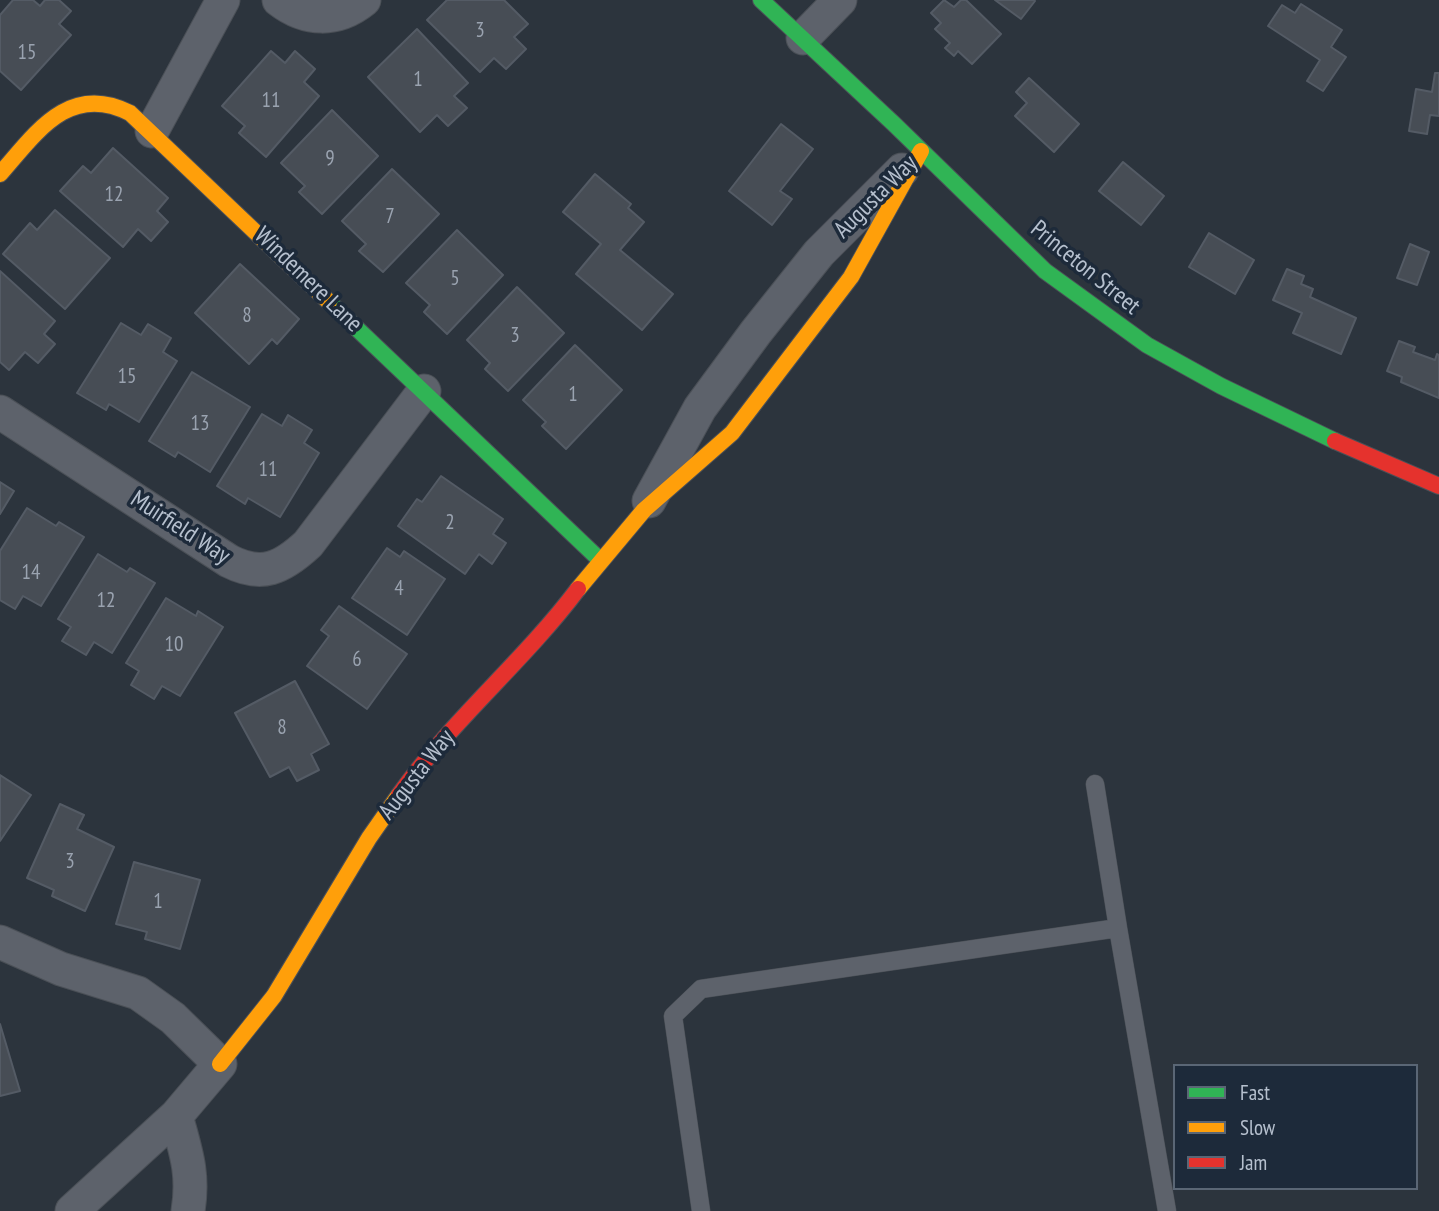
<!DOCTYPE html>
<html>
<head>
<meta charset="utf-8">
<style>
  body { margin:0 }
  #map { position:relative; width:1439px; height:1211px; overflow:hidden; background:#2c343d; font-family:"PT Sans Narrow",sans-serif }
  canvas { display:block }
  .legend { position:absolute; left:1173px; top:1064px; width:245px; height:126px; box-sizing:border-box; background:#1d2a3a; border:2px solid #5a6675; margin:0; padding:9px 12px; list-style:none; font-size:21px; color:#b6c0ce }
  .legend li { display:flex; align-items:center; gap:14px; height:35px }
  .legend b { width:35px; border:2px solid #5a6675 }
</style>
</head>
<body>
<div id="map">
<canvas width="1439" height="1211"></canvas>
<ul class="legend">
<li><b style="height:9px;background:#30b455"></b>Fast</li>
<li><b style="height:9px;background:#ff9f0a"></b>Slow</li>
<li><b style="height:9px;background:#e5322d"></b>Jam</li>
</ul>
</div>
<script>
const c = document.querySelector('canvas').getContext('2d');
c.lineJoin = 'round';
function fillPath(path, color) { c.fillStyle = color; c.fill(path, 'evenodd'); }
function strokePath(path, color, width, dash) { c.strokeStyle = color; c.lineWidth = width; c.lineCap = dash ? 'butt' : 'round'; c.setLineDash(dash || []); c.stroke(path); }
function label(font, color, halo, rows, align = 'center') {
  c.font = font + ' "PT Sans Narrow",sans-serif'; c.lineWidth = 7; c.setLineDash([]); c.textBaseline = 'middle'; c.strokeStyle = halo; c.fillStyle = color; for (const [text, x, y, turn = 0] of rows) {
    c.save(); c.translate(x, y); c.rotate((+turn || 0) * Math.PI / 180); c.textAlign = isNaN(turn) ? turn : align; if (halo) c.strokeText(text, 0, 0); c.fillText(text, 0, 0); c.restore();
  }
}
const building = new Path2D(`
  M13,0H33L40,6L45,0H59L71,11L59,24L71,35L21,90L0,71V15Z
  M447,0H504L528,24L514,37L526,49L506,69L494,58L480,72L427,20Z
  M944,0L954,7L961,0H966L1001,34L972,64L958,51L954,56L945,48L950,43L935,29L941,23L931,13Z
  M995,0H1034L1035,1L1021,19Z
  M1301,4L1342,30L1331,47L1346,57L1323,91L1307,81L1320,60L1268,26L1282,5L1295,13Z
  M417,29L468,83L454,96L467,108L448,126L437,115L420,132L368,77Z
  M271,51L285,63L295,51L315,69L304,82L319,96L266,157L239,133L245,126L222,106Z
  M1435,73H1439V116L1430,115L1427,134L1409,131L1416,89L1432,92Z
  M1029,78L1079,124L1054,152L1015,116L1027,103L1016,92Z
  M332,110L378,156L322,214L299,192L305,186L281,163Z
  M781,124L813,149L780,191L792,199L772,225L729,191Z
  M113,148L168,198L157,211L168,222L151,241L138,229L123,247L60,191L83,166L91,173Z
  M1123,162L1164,196L1141,225L1099,191Z
  M392,169L439,214L383,272L359,251L366,244L342,221Z
  M595,174L631,204L628,208L644,222L620,250L673,294L642,330L576,274L601,244L563,212Z
  M55,210L110,258L65,309L3,254L30,223L37,230Z
  M457,230L503,275L447,334L424,312L430,305L406,283Z
  M1209,233L1254,260L1235,294L1189,267Z
  M1410,244L1429,252L1417,285L1397,278Z
  M240,264L299,319L277,344L272,339L249,364L195,313Z
  M1287,269L1304,276L1301,284L1313,289L1310,297L1356,318L1341,354L1293,333L1302,313L1273,300Z
  M0,271L55,321L44,334L55,344L38,363L25,352L9,370L0,362Z
  M517,287L564,333L508,391L485,369L490,363L467,340Z
  M121,323L141,335L148,324L171,338L163,352L177,361L139,422L109,404L106,410L77,393Z
  M1399,341L1415,347L1413,352L1435,360L1437,354L1439,355V398L1401,382L1402,377L1387,371Z
  M575,345L622,390L566,449L542,426L546,422L523,400Z
  M192,372L250,407L210,472L178,452L175,457L149,441Z
  M262,414L282,426L288,415L312,430L304,443L319,453L280,517L248,498L245,504L217,486Z
  M441,476L503,519L493,534L506,543L492,564L479,554L465,574L398,526L417,499L422,502Z
  M0,482L14,491L0,514Z
  M27,508L56,526L59,522L84,537L41,606L23,596L15,609L0,600V551Z
  M387,548L400,557L404,551L445,579L407,635L352,598Z
  M98,554L127,572L130,568L155,583L112,653L94,642L86,655L62,641L71,627L58,619Z
  M166,598L196,616L198,611L223,627L180,696L162,686L154,699L131,685L139,671L126,663Z
  M339,606L407,654L367,709L307,666L329,636L321,630Z
  M295,681L329,744L311,754L319,770L297,781L289,767L270,777L235,713Z
  M0,775L31,795L0,841Z
  M60,804L84,815L77,829L114,847L85,911L52,896L54,890L27,878Z
  M134,862L200,880L180,949L145,939L147,932L116,924Z
  M0,1024L20,1091L0,1096Z`);
fillPath(building, '#474d55');
strokePath(building, '#545b65', 2);
const lane = new Path2D(`
  M1095,784L1118,928
  M701,1211L673,1016L701,989L1118,928L1167,1211`);
const street = new Path2D(`
  M279,0C306,21 337,22 364,0
  M803,38L840,0
  M152,131L223,0
  M0,412L229,561C262,578 282,568 308,544L424,391
  M649,501L700,408L756,332L819,253L902,170
  M0,942L61,969L138,993L173,1018L220,1064L176,1116L72,1211
  M176,1116C186,1152 194,1174 188,1211`);
const fast = new Path2D(`
  M761,0L894,124L1045,271L1147,345L1221,386L1335,441
  M329,302L600,560`);
const slow = new Path2D(`
  M0,174C36,133 69,82 130,113L329,302
  M578,589L644,510L732,433L851,277L921,151
  M220,1064L274,996L369,838L399,795`);
const jam = new Path2D(`
  M1335,441L1439,486
  M399,795C452,720 523,662 578,589`);
strokePath(lane, '#4b5057', 19);
strokePath(street, '#4b5057', 35);
strokePath(fast, '#4b5057', 18);
strokePath(slow, '#4b5057', 18);
strokePath(jam, '#4b5057', 18);
strokePath(lane, '#5d626b', 18);
strokePath(street, '#5d626b', 33);
strokePath(fast, '#30b455', 16);
strokePath(slow, '#ff9f0a', 16);
strokePath(jam, '#e5322d', 16);
label('21px', '#9aa3b0', null, [
  ["3",480,31],
  ["15",27,53],
  ["1",418,80],
  ["11",271,101],
  ["9",330,159],
  ["12",114,195],
  ["7",390,217],
  ["5",455,279],
  ["8",247,316],
  ["3",515,336],
  ["15",127,377],
  ["1",573,395],
  ["13",200,424],
  ["11",268,470],
  ["2",450,523],
  ["14",31,573],
  ["4",399,589],
  ["12",106,601],
  ["10",174,645],
  ["6",357,660],
  ["8",282,728],
  ["3",70,862],
  ["1",158,902]
]);
label('24px', '#b6c0ce', '#1d2a3a', [
  ["Augusta Way",876,197,-45],
  ["Princeton Street",1085,268,39],
  ["Windemere Lane",308,280,44],
  ["Muirfield Way",180,528,33],
  ["Augusta Way",417,775,-52]
]);
</script>
</body>
</html>
